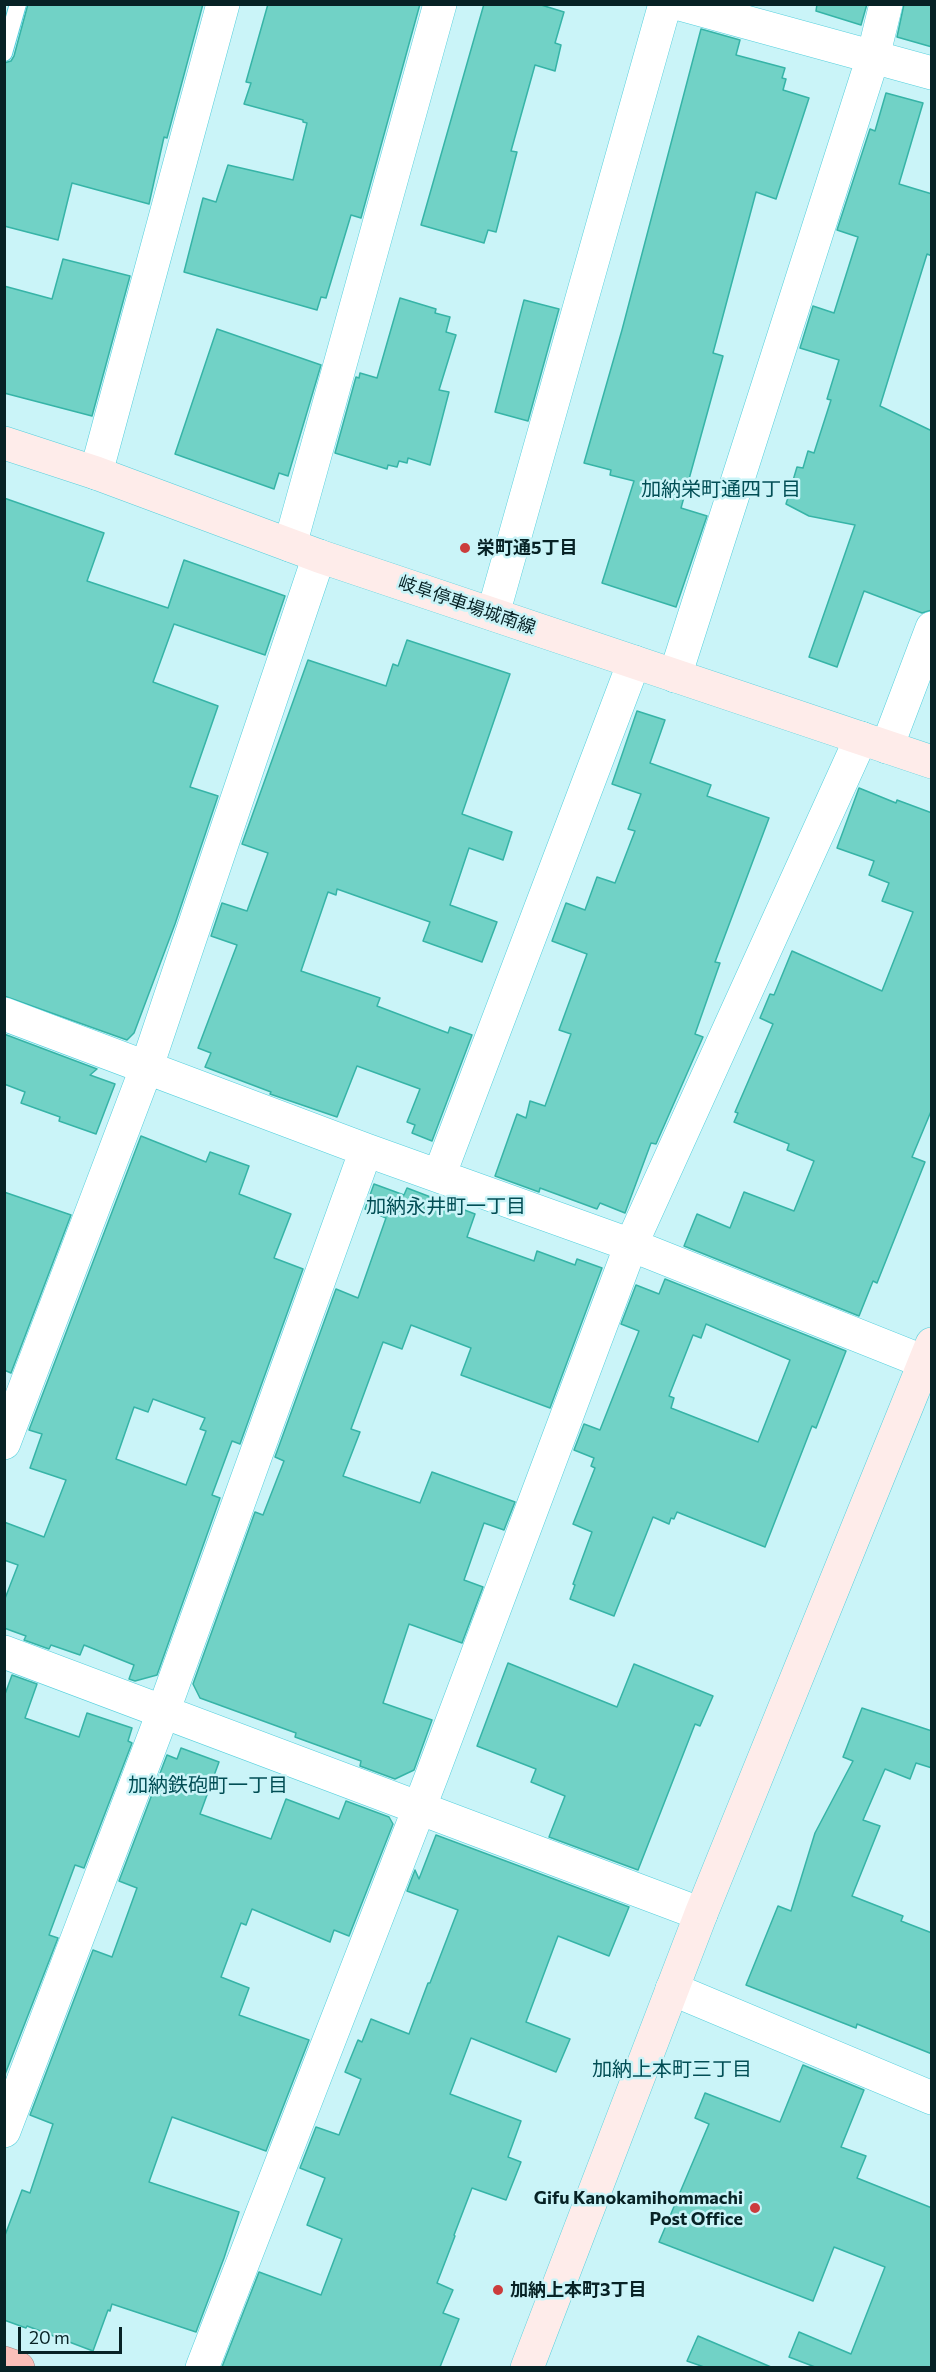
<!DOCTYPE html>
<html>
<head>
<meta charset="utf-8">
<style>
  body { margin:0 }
  #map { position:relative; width:936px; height:2372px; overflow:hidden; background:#caf4f8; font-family:Commissioner,sans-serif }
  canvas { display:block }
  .frame { position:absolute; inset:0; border:6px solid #072225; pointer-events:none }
  .scale { position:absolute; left:18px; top:2327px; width:104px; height:27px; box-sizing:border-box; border:3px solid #072225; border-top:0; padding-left:8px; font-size:18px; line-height:21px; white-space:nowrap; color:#072225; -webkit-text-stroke:4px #caf4f8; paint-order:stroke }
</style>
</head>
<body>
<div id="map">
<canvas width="936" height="2372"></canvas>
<div class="frame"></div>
<div class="scale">20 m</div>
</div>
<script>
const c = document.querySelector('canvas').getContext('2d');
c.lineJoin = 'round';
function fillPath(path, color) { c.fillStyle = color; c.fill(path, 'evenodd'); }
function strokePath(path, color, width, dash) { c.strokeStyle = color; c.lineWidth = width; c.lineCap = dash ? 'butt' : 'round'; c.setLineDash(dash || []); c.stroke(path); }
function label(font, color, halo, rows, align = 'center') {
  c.font = font + ' Commissioner,"Noto Sans JP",sans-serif'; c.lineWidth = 5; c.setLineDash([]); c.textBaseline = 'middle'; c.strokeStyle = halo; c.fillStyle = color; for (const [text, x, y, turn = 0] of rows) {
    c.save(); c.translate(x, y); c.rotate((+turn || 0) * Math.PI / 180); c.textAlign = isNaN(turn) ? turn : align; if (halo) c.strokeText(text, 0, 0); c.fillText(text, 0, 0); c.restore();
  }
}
const building = new Path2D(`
  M28,4H203L167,138L164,137L149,204L72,183L58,240L4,226V63L11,61L14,56Z
  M268,4H420L361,218L351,215L326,298L321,297L317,310L184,272L203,198L216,202L228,165L293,180L307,123L303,122V120L244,104L251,83L246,82Z
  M484,4H538L564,12L555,43L561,45L555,71L535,65L511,151L517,152L496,232L488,230L484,243L421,225Z
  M817,4H867L861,25L816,11Z
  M904,4H932V47L897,37Z
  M701,29L740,40L736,55L785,68L782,78L786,79L783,90L809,98L776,199L756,192L755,196L713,353L723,356L681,508L707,516L676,607L602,583L634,481L610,475L611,470L584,463L622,330Z
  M886,93L923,103L899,184L932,194V256L927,254L880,406L932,431V610L922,613L864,591L837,667L809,657L855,525L809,516L786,504L797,467L803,468L808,451L814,453L831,400L827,399L839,360L800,348L813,306L834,313L858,237L837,230L870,129L875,131Z
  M63,259L130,276L92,416L4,393V286L52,299Z
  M400,298L436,309L435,313L450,317L446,332L456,335L439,390L449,392L430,465L408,458L407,463L399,461L397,467L388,465L387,469L335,453L356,377L359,378L360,373L377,378Z
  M524,300L559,309L528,421L495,412Z
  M217,329L321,365L288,476L279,473L274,489L175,454Z
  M4,498L104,533L87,581L168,608L184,560L285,596L265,655L174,624L153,682L218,706L190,787L218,796L175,924L134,1033L127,1040L4,996Z
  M407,640L510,674L462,814L512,832L503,860L469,848L450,905L497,922L482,962L423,941L430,922L337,889L336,895L328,892L301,971L380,998L377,1006L448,1033L450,1027L472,1035L432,1141L412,1133L415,1125L407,1122L420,1089L357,1066L337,1117L270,1094L271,1092L205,1067L211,1053L198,1048L237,945L211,936L222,903L247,911L268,853L242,844L308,660L386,686L393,664L398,666Z
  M637,711L665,720L650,763L711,785L707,796L769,818L715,962L720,963L695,1034L703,1037L656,1144L651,1143L625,1213L600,1203L597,1209L540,1188L539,1192L495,1176L517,1114L526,1118L530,1101L545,1106L571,1034L559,1030L587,954L552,941L566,903L585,910L597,877L615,883L635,831L628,829L641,794L612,784Z
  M859,788L896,803L897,800L932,813V1109L912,1157L925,1162L877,1283L873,1281L859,1316L684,1246L697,1214L730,1228L744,1192L794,1211L814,1161L787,1150L789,1144L734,1122L738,1113L735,1112L773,1024L760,1018L770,994L774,995L792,951L882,991L913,912L882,901L889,883L869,875L874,861L837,848Z
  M4,1034L97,1069L90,1075L115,1084L96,1134L59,1121L60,1117L21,1103L25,1092L4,1084Z
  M141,1136L206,1162L210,1152L249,1166L239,1194L291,1214L274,1258L303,1269L240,1444L232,1441L212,1495L220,1498L157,1675L135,1681L129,1679L134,1665L84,1645L80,1655L51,1645L49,1649L24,1640L26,1636L4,1628V1601L18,1565L4,1560V1522L44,1537L66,1480L30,1468L42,1434L29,1430ZM153,1399L205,1418L200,1429L206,1431L186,1485L116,1459L134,1407L148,1412Z
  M374,1184L404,1195L407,1188L475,1214L467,1237L534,1261L537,1251L575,1265L577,1259L602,1268L550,1408L461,1375L471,1348L411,1325L402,1349L383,1342L351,1429L360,1432L343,1476L420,1503L432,1472L515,1502L504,1530L484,1523L464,1580L483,1587L462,1643L409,1624L383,1703L432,1720L414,1770L395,1779L360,1766L361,1761L295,1737L296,1733L200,1698L193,1684L255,1512L263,1515L284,1461L275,1457L336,1289L358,1298L386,1218L365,1209Z
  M4,1192L71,1215L11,1373L4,1370Z
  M665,1279L846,1351L816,1428L812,1426L765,1547L677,1512L674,1519L671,1518L669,1524L653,1517L614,1616L570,1599L575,1585L573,1584L592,1532L573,1524L595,1468L591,1466L594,1458L574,1450L584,1424L600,1430L639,1331L621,1324L636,1285L659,1294ZM706,1324L790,1360L758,1442L671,1408L674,1398L669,1396L693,1335L701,1338Z
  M508,1663L617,1707L634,1664L713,1696L700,1726L695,1724L638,1870L549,1837L565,1796L531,1782L536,1769L477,1746Z
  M12,1675L37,1684L25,1718L79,1737L87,1713L132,1728L128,1741L132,1743L84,1868L75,1865L49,1935L58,1938L4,2077V1697Z
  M862,1708L932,1731V1768L916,1763L910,1779L885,1769L863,1820L880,1826L852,1896L903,1916L901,1921L932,1933V2054L857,2024L856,2028L746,1985L778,1906L791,1911L815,1833L853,1761L843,1757Z
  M181,1748L219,1762L200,1814L271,1839L286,1799L339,1819L346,1801L389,1817L393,1824L349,1936L334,1930L330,1942L252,1909L246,1925L241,1923L221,1977L249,1988L239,2015L309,2040L266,2151L172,2117L149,2182L239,2212L224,2258L196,2332L112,2304L110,2311L108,2310L93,2351L27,2326L26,2328L4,2320V2238L22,2190L30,2193L53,2124L30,2115L93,1950L112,1957L137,1888L119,1881L167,1755L177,1759Z
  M436,1835L629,1907L620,1929L609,1956L558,1936L526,2022L570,2039L556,2072L471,2038L450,2094L521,2121L508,2157L521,2162L506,2200L472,2188L454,2235L455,2236L437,2283L453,2290L443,2313L459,2319L440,2367H222L259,2272L321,2295L342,2239L307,2225L325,2178L300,2168L316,2127L339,2135L361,2079L345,2072L358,2040L362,2042L371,2019L409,2034L428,1983H430L458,1910L407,1891L415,1870L419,1879Z
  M803,2065L864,2090L841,2147L866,2156L857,2178L932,2208V2367H815L789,2357L799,2332L851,2354L885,2267L834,2247L813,2301L659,2242L709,2124L695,2118L705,2093L780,2122Z
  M698,2336L771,2367H704L687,2361Z`);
fillPath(building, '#71d2c6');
strokePath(building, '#36b4a7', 1.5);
const lane = new Path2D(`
  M4,53L18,4`);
const street = new Path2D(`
  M680,4L932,73
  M96,473L223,4
  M290,545L440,4
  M493,614L665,4
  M675,676L873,57L886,4
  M887,747L932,628
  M4,1014L366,1150L631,1245L932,1365
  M439,1176L634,662
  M4,1443L146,1069L319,556
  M4,1652L701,1914
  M672,1989L932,2098
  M4,2131L158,1726L366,1150
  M202,2368L432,1775L631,1245L861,738`);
const secondary = new Path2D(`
  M4,443L96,473L319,556L932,762
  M527,2368L701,1914L932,1344`);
const highway = new Path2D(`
  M4,2363L18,2368`);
strokePath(lane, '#55cfdc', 18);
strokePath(street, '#55cfdc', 34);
strokePath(secondary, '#55cfdc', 34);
strokePath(highway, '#a58885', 34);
strokePath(lane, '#fff', 16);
strokePath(street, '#fff', 33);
strokePath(secondary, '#feecea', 33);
strokePath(highway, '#fabfb9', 33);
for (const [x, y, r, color] of [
  [465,548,6,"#cb3c3c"],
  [755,2208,6,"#cb3c3c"],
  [498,2290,6,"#cb3c3c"]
]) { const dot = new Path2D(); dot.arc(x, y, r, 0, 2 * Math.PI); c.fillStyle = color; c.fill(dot); strokePath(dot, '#caf4f8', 2); }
label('bold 18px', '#072225', '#caf4f8', [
  ["栄町通5丁目",477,548],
  ["Gifu Kanokamihommachi",743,2198,"right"],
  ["Post Office",743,2219,"right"],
  ["加納上本町3丁目",510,2290]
], 'left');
label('18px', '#072225', '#caf4f8', [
  ["岐阜停車場城南線",467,605,19]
]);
label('20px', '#024e55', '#caf4f8', [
  ["加納栄町通四丁目",721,489],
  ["加納永井町一丁目",446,1206],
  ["加納鉄砲町一丁目",208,1785],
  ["加納上本町三丁目",672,2069]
]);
</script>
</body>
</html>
